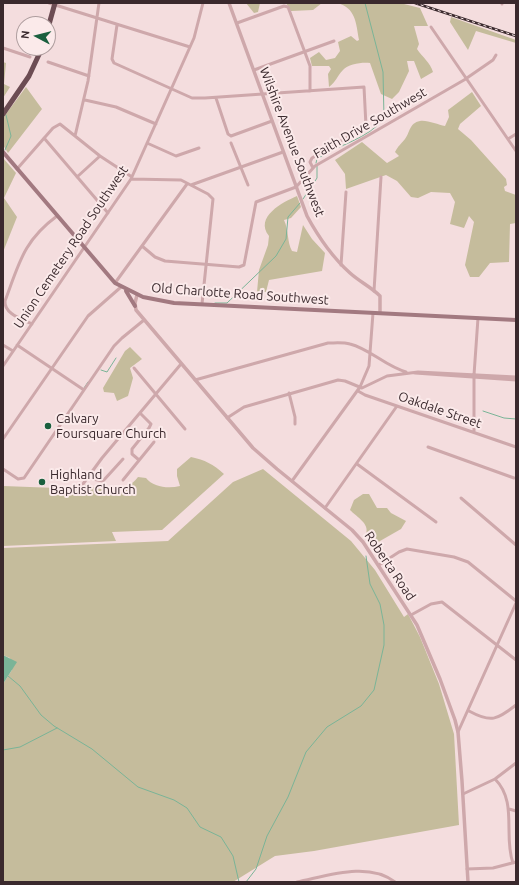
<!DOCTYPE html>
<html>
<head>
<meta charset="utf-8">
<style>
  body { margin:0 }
  #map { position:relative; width:519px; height:885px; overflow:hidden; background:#f4ddde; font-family:Ubuntu,sans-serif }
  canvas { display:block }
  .frame { position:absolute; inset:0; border:4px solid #3a292d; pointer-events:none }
  .north { position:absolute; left:16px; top:16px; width:40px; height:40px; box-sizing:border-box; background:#fbeaea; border:1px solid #ae9d9e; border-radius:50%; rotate:277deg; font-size:11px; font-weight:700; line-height:16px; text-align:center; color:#3a292d }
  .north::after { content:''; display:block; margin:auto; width:14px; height:18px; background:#1a5f3e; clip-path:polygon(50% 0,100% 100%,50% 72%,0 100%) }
</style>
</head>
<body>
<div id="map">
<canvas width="519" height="885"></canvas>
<div class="frame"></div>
<div class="north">N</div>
</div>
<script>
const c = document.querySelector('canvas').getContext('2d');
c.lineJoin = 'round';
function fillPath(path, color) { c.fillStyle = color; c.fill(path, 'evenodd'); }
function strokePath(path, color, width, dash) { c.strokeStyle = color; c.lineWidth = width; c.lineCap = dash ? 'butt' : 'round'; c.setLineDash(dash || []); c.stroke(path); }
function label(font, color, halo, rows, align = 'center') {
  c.font = font + ' Ubuntu,sans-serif'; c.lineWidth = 4; c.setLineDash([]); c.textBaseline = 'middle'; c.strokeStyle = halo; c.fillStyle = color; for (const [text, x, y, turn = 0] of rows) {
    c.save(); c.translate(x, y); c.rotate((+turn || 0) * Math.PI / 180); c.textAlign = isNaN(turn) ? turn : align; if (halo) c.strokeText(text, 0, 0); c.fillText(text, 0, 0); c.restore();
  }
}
fillPath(new Path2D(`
  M246,3H260L258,12L254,13Z
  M286,3H322L313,10L291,11Z
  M337,3H400L420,8L428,26H414L419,44L417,49C423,58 430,62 433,72L421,79L414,61H407L409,71L399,92L392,99L381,94L370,63C362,62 348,64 343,70C337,76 336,82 329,87L328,74L331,69L329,66H312L310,58L319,52L326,60L335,58L340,51L338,42L351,36L357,41L359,40C356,23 356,8 337,3Z
  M451,17L516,40V43L476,31L468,50L450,22Z
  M3,62L6,63L4,84L10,87L3,98Z
  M26,87L42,109L8,153L3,145V118Z
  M472,92L481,106L460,124L458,129L471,140L506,179L507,185L504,187L505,191L516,195V223L510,224L509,262L490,263L479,277H470L465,265L474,222L469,216L464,228L450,224L455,202L450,193L431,192L418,198L411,197L397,181L386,175L346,189L345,174L335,160L362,142L387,163L399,156L395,152C398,146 401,144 405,139C410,133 409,123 420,121C428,120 438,125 445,126L449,117L448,110Z
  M3,158L16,173L4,198L17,217L3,252Z
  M297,196L301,207L291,218L284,220C289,231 287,242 292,251L297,252L303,225L312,239L325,253L322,271L269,280L266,292H257L259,270L268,245L269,236C254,217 283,202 297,196Z
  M130,347L142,359L130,368L133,378L128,396L117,401L114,393L104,392L103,388L125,351Z
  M191,457C205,460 213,464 224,474L162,530L112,532L116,541L3,546V486L83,489L86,484C103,493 126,493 138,477L146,478C153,487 168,489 180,486L177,476V469Z
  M263,469L351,541L375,570L404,617L408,614L420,637L439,684L454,734L459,825L314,851L275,856L233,882H3V684L12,670L10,658L3,655V548L168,541L233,482Z
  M363,494H369L377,508H387L391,513L406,521L401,529L373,545L366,534C370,524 357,517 350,510L354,500Z`), '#c5bc9c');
fillPath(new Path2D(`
  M3,655L17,662L3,684Z`), '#7ab497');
strokePath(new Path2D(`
  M5,150L11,136L6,115
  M316,163L317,159C337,145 369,139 384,118L383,72L365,3
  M303,199L317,178V166
  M215,303H227L276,256L286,239L288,217L300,203
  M101,370L107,372L116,358
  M84,388L88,382
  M483,411L504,418L516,419
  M8,676L20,686L41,715L54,726L92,749L138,787L174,800L187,808L200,827L221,837L233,856L239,882
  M3,750L20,747L57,728
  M246,882L256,869L267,836L288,797L306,752L327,727L361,706L374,690L384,645V625L380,604L370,584L366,556`), '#7ab497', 1);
strokePath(new Path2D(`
  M49,3L190,47
  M502,3V4
  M237,23L284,6L288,7L310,66V91
  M117,25L112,59L114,63L192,98H205L364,87L366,126L312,158L310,162L313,168
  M431,27L516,151
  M3,48L30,57
  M48,62L89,76
  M254,70L334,41
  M216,98L228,134L231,136L272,121
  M85,100L116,107L156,124
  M75,136L88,81L99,3
  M44,138L108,213
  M508,139L516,134
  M147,143L176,156L199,148
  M231,143L248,185
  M17,169L53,128L60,124L100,156L132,177
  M77,177L100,156
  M131,179L181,180L208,194L213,199L202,304
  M191,185L283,152
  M142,246L155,257L165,261L239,267L244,265L256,202L296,187L315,166L464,80L493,60L496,55
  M341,265L346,192
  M115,283L187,184
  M374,291L381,177
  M32,324C22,319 4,314 5,301C19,264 23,241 57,216
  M3,345L13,351
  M17,345L84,390
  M3,366L131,179L194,38L203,3
  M134,368L185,429
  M415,373L516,380
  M195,380L328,343C335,343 343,342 350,344C370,349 385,366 406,372
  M358,391L365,395L516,447
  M289,393L295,417V424
  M227,418L244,407L338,380L345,381L362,388L387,376L418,372L516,377
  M474,432V375L478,318
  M3,439L88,316L121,287
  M428,447L514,478
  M139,460L132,454V449L149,428L151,424L140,413
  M357,464L436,522
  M3,469L18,479L24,478L114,346L122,338L144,320
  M87,478L103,481L123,459
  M123,480L154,442
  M292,481L360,387L369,366L373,313
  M80,488L102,458L181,364
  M461,498L516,545
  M325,508L397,406
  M379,565L399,552L407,549L454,557L468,562L516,601
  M411,615L431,604L442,602L516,660
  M469,711C491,723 497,720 516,705
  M458,732L516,603
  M495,779C518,802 503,836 513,863
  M463,794L495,779L516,763
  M509,809L516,811
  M467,869L493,868L516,862
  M297,882C327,876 368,861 395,882`), '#cea8ab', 3);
strokePath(new Path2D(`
  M229,3L307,216C319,238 332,257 350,273C360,282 371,287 380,296V313
  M137,295L135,303L136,310L253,448L277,469L352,530L363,542L417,625L440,679L455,720L458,732L462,781L468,882`), '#cea8ab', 3.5);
strokePath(new Path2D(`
  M3,152L115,283L143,297L174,303L516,320
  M126,291L135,306`), '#a27980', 4);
strokePath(new Path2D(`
  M48,28L55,3
  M3,114L29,76L42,48`), '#6c4c53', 5);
const rail = new Path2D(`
  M415,3L516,36`);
strokePath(rail, '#3a292d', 2.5);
strokePath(rail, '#fbeaea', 1, [3]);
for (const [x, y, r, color] of [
  [48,426,4,"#1a5f3e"],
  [42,482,4,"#1a5f3e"]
]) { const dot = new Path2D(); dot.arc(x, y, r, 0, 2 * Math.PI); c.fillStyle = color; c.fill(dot); strokePath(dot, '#fbeaea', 1.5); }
label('13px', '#3a292d', '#fbeaea', [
  ["Faith Drive Southwest",370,123,-30],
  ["Wilshire Avenue Southwest",292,142,69],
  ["Union Cemetery Road Southwest",71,247,-56],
  ["Old Charlotte Road Southwest",240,294,4],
  ["Oakdale Street",440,410,19],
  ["Roberta Road",390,566,56]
]);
label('13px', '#3a292d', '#fbeaea', [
  ["Calvary",56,419],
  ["Foursquare Church",56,434],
  ["Highland",50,475],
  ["Baptist Church",50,490]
], 'left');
</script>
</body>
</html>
